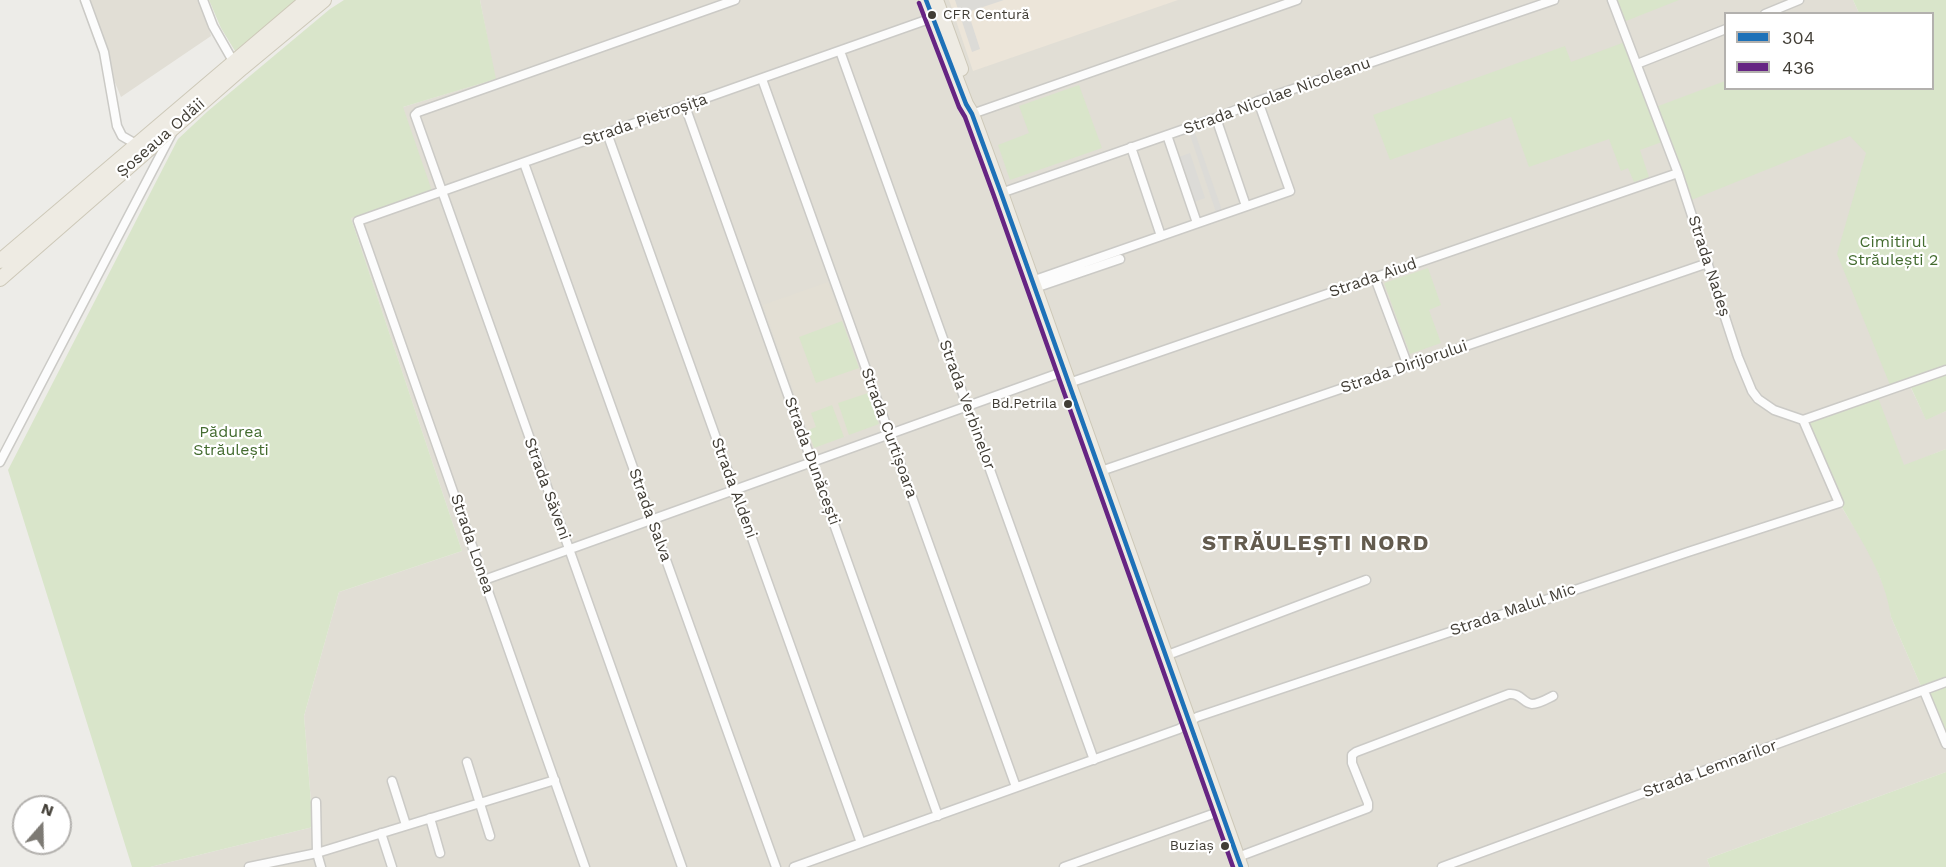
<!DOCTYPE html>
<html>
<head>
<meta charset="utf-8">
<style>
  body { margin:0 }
  #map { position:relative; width:1946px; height:867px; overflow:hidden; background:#edece8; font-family:"Work Sans",sans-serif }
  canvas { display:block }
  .legend { position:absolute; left:1724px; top:12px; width:210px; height:78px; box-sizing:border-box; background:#fff; border:2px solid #b3b1ae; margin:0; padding:8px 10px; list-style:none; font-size:18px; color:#413d35 }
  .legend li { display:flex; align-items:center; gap:12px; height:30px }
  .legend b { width:30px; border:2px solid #b3b1ae }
  .north { position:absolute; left:12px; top:795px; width:60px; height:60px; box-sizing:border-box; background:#fff; border:2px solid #b3b1ae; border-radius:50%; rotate:20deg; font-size:16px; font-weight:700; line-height:24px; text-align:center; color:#413d35 }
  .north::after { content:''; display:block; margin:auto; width:21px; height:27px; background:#7d7a74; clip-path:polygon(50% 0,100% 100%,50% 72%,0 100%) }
</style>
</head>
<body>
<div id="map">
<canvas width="1946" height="867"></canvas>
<ul class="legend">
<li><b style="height:8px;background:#1d71b8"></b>304</li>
<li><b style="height:8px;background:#662483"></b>436</li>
</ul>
<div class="north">N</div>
</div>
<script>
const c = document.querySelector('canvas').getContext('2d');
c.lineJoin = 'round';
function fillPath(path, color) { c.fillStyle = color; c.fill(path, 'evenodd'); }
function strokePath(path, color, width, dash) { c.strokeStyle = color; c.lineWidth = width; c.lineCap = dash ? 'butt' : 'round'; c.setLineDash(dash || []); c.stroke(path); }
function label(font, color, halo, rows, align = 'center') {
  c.font = font + ' "Work Sans",sans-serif'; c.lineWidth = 4.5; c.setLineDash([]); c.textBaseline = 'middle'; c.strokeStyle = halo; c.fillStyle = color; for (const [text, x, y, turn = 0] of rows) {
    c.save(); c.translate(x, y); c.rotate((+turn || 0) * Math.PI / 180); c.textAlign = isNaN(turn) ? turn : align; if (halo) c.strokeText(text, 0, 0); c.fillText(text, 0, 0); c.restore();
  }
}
fillPath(new Path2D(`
  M81,0H202L211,36L121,97Z
  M480,0H1853L1859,13L1726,14V88L1891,89L1890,384L1907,380L1926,419L1946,411V449L1904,466L1839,503L1869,551L1889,598L1891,617L1946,744V772L1707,859L1710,867H150L313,827L304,716L339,592L462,551L351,218L403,107L495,79Z`), '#e1ded5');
fillPath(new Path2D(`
  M949,0H1178L973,71Z`), '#ece5d9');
fillPath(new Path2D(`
  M828,282L879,424L814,448L763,305Z`), '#e3dfd4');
fillPath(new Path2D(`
  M209,0H297L235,51L221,28Z
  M344,0H480L496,79L403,107L432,191L351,218L462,551L339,592L304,716L313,827L150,867H132L8,470L178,139L208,111L330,9Z
  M1612,0H1679L1621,23Z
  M1853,0H1946V411L1926,420L1907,379L1890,385L1837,254L1866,153L1850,136L1689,201L1653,108L1725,81L1726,88H1932V14L1859,13Z
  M1625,42L1662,142L1640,150L1649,177L1634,182L1628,168L1621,171L1609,139L1529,167L1511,117L1390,160L1373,115L1565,46L1571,62Z
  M1079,85L1102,148L1010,180L998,145L1029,133L1019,106Z
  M1428,268L1441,305L1429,310L1441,343L1410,354L1384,283Z
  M842,321L859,368L816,383L799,337Z
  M868,393L879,424L849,435L838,403Z
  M1877,395L1904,465L1946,449V744L1891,617C1885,575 1861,540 1840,504C1825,478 1815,447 1803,420Z
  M832,405L844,437L814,448L808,430L816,427L811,413Z
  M1946,772V867H1710L1707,859Z`), '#d9e5ca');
fillPath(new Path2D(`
  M955,0H1004L968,12L980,49L972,52Z
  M1195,133L1223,213L1217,215L1190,135Z
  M1190,153L1205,198L1194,202L1179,157Z`), '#dcdbd7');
const street = new Path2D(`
  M85,0L104,52L117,126L122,136L136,144
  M203,0L213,26L233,61
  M1612,0L1678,173L1738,357L1752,391L1758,399L1774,410L1803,420
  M1765,14L1799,0
  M840,51L1094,760
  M1637,64L1726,29
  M762,79L1016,787
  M685,106L938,816
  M972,114L1297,0
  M1216,118L1246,206
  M607,133L861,843
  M1167,135L1197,223
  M1131,147L1161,236
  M524,163L776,867
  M1001,193L1216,118L1258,101L1554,0
  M1375,278L1408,366
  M1032,281L1290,191L1258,101
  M1035,288L1120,259
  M1069,383L1678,173
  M1803,420L1946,370
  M0,462L172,133
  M1101,471L1708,263
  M484,580L1065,371
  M1165,656L1366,580
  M1924,691L1946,744
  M467,762L490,836
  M392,781L406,825
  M316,802L317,853L321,867
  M430,818L440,853
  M381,833L392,867
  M1238,857L1368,808V803L1352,763V755L1356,752L1509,694C1521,693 1523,703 1532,704C1539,704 1547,699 1553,696
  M249,867L317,853L555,780
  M585,867L358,221L932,18
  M682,867L415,115L418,112L735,0
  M794,867L1179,729L1197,717L1688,552L1839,503L1803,420
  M1064,867L1221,811
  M1442,867L1946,682`);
const primary = new Path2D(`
  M926,0L966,104L972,114L1001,193L1241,867
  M936,0L961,69
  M0,261L307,0
  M0,279L242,68L324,0`);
strokePath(street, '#cbcac6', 11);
strokePath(primary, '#cdc8b8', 16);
strokePath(street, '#fcfcfc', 8);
strokePath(primary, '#eeebe3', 14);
strokePath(new Path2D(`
  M926,0L966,104L972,114L1001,193L1241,867`), '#1d71b8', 4.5);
strokePath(new Path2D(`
  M919,3L959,107L965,117L994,196L1233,867`), '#662483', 4.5);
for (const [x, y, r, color] of [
  [932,15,5,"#413d35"],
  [1068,404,5,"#413d35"],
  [1225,846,5,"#413d35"]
]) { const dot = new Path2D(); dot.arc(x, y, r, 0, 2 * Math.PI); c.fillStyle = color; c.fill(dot); strokePath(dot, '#fff', 2); }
label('14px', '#413d35', '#fff', [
  ["CFR Centură",943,15,"left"],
  ["Bd.Petrila",1057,404],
  ["Buziaș",1214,846]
], 'right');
label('16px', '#413d35', '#fff', [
  ["Strada Nicolae Nicoleanu",1277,96,-20],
  ["Strada Pietroșița",645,120,-19],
  ["Șoseaua Odăii",161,138,-41],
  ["Strada Nadeș",1709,266,72],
  ["Strada Aiud",1373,278,-19],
  ["Strada Dirijorului",1404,367,-19],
  ["Strada Verbinelor",967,405,70],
  ["Strada Curtișoara",889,433,70],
  ["Strada Dunăcești",812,461,70],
  ["Strada Aldeni",734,488,70],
  ["Strada Săveni",547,489,70],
  ["Strada Salva",650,515,70],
  ["Strada Lonea",472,544,71],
  ["Strada Malul Mic",1513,610,-19],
  ["Strada Lemnarilor",1710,769,-20]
]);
label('16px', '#446c30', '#fff', [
  ["Cimitirul",1893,242],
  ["Străulești 2",1893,260],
  ["Pădurea",231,432],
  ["Străulești",231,450]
]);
c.letterSpacing = '1.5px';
label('bold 22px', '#635b4e', '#fff', [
  ["STRĂULEȘTI NORD",1316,544]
]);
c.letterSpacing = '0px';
</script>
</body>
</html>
